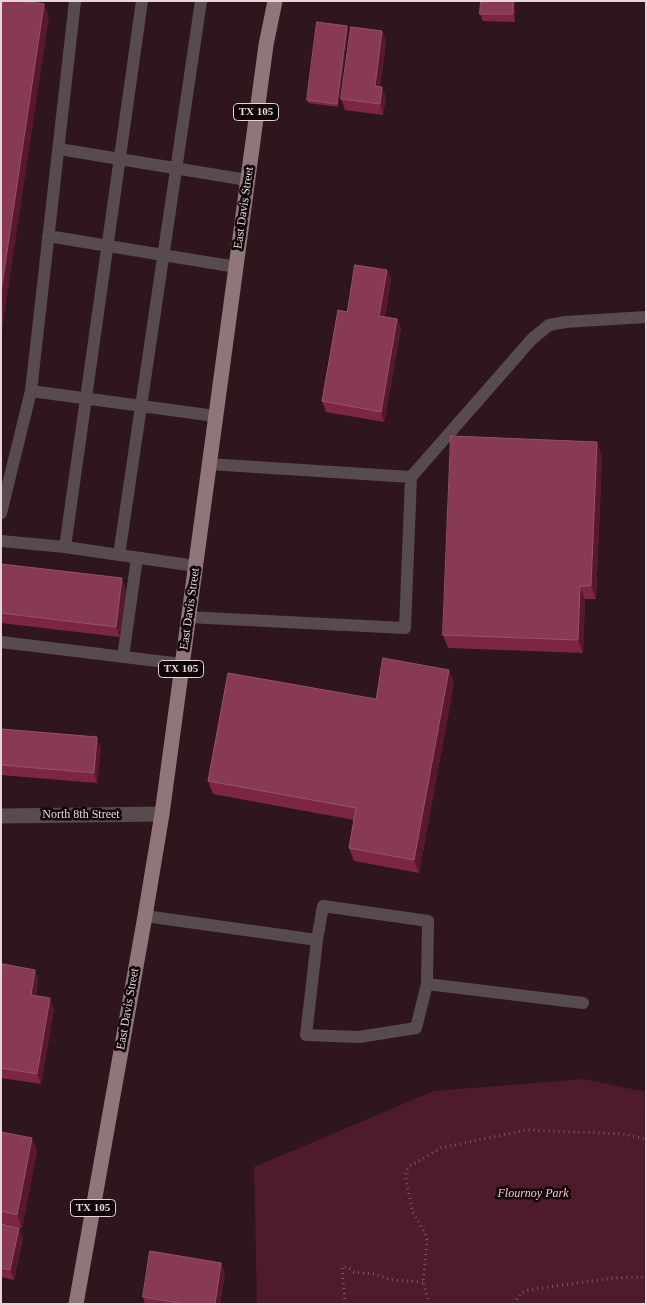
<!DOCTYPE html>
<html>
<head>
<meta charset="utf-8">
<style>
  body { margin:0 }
  #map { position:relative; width:647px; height:1305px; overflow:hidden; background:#2e161c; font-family:Georgia,serif }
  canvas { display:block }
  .frame { position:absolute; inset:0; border:2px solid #e7d6d9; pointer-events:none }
</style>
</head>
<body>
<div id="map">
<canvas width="647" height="1305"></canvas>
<div class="frame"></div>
</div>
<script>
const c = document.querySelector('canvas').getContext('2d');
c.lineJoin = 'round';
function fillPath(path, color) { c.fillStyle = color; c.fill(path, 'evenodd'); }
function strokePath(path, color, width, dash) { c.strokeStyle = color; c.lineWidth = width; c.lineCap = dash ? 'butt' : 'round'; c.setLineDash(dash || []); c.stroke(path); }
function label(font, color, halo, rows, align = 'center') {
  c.font = font + ' Georgia,serif'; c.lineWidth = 5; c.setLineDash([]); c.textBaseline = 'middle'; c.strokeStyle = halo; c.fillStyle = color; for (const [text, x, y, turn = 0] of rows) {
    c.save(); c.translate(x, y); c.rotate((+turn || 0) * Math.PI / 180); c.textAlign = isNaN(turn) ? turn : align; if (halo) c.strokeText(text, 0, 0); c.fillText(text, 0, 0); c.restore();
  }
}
fillPath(new Path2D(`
  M584,1079L646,1092V1304H257L254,1167L434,1091Z`), '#4e1b2a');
strokePath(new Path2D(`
  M345,1304L342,1267H348L354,1272L360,1273L375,1274L391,1280L423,1282
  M429,1304L423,1282L427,1240L425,1233L413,1213L406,1180V1171L410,1166L441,1148L526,1130L623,1134L646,1139
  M514,1304L521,1293L528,1290L613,1278L646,1277`), '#715c61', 3, [1, 4]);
strokePath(new Path2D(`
  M59,149L247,180
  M48,236L236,267
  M31,391L215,416
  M411,477L532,339L549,325L565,322L646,317
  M1,513L31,391L75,1
  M1,541L65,547L195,566
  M65,547L142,1
  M119,555L201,1
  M188,617L405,628L411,477L209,464
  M1,642L182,664
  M123,657L137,558
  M145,916L317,940L306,1035L359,1037L416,1028L427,984L583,1003
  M317,940L323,906L428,921L427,984`), '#574b4d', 12);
strokePath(new Path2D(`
  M1,816L162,814`), '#574b4d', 15);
strokePath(new Path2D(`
  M76,1304L145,916L162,814L266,45L275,1`), '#90767b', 15);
fillPath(new Path2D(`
  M481,1H515V22L483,21L480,14Z
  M347,26L348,30L338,107L308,103L307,100Z
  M382,31L386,41L380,87L386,97L383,115L345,110L341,99Z
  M387,270L391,280L385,317L397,319L401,329L384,422L326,412L322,401Z
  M602,455L596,599H585L583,653L448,648L443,635Z
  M1,564L126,589L120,637L1,623Z
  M449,670L454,683L419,873L354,861L349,848L354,820L213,794L208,781L376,699Z
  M1,729L101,748L97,783L1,775Z
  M35,970L38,980L36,996L54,1009L41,1084L1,1078V973Z
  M1,1132L32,1138L37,1151L22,1228L1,1223Z
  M1,1224L19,1228L23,1238L14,1280L1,1277Z
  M225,1273L220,1304H145L143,1297Z`), '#7c2644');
fillPath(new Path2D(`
  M513,1H515V22L513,14Z
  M44,4L49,17L1,337V292Z
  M347,26L348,30L338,107L337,104Z
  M382,31L386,41L379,96L375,86Z
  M382,87L386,97L383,115L380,104Z
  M387,270L391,280L383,326L379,316Z
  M397,319L401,329L384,422L381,412Z
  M597,442L602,455L596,599L591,586Z
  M122,578L126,589L120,637L116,627Z
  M580,586L585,599L583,653L578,640Z
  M449,670L454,683L419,873L414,860Z
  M97,737L101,748L97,783L94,773Z
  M35,970L38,980L34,1005L31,995Z
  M50,998L54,1009L41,1084L37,1074Z
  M32,1138L37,1151L22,1228L17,1215Z
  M19,1228L23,1238L14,1280L10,1270Z
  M221,1263L225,1273L220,1304H215Z`), '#58182d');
const building = new Path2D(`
  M1,1H23L44,4L1,292Z
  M481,1H513V14H480Z
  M317,22L347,26L337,104L307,100Z
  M351,27L382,31L375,86L382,87L380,104L341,99Z
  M355,265L387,270L379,316L397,319L381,412L322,401L338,310L347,312Z
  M451,436L597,442L591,586H580L578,640L443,635Z
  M1,564L122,578L116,627L1,613Z
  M383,658L449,670L414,860L349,848L356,808L208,781L228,673L376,699Z
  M1,729L97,737L94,773L1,765Z
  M3,964L35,970L31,995L50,998L37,1074L1,1068V973Z
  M1,1132L32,1138L17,1215L1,1211Z
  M1,1224L19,1228L10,1270L1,1268Z
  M150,1251L221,1263L215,1304H184L143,1297Z`);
fillPath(building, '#883954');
strokePath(building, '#965269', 1);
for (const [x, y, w] of [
  [256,112,45],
  [181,669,45],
  [93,1208,45]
]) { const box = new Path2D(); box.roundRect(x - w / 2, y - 8.5, w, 17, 4); c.fillStyle = '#0f0507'; c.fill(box); strokePath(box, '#e7d6d9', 1); }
label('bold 11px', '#e7d6d9', null, [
  ["TX 105",256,112],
  ["TX 105",181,669],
  ["TX 105",93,1208]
]);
label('12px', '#e7d6d9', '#0f0507', [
  ["East Davis Street",244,208,-82],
  ["East Davis Street",190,609,-82],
  ["North 8th Street",81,815],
  ["East Davis Street",128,1009,-80]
]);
label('italic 12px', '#f9c4cf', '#0f0507', [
  ["Flournoy Park",533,1194]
]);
</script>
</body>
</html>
